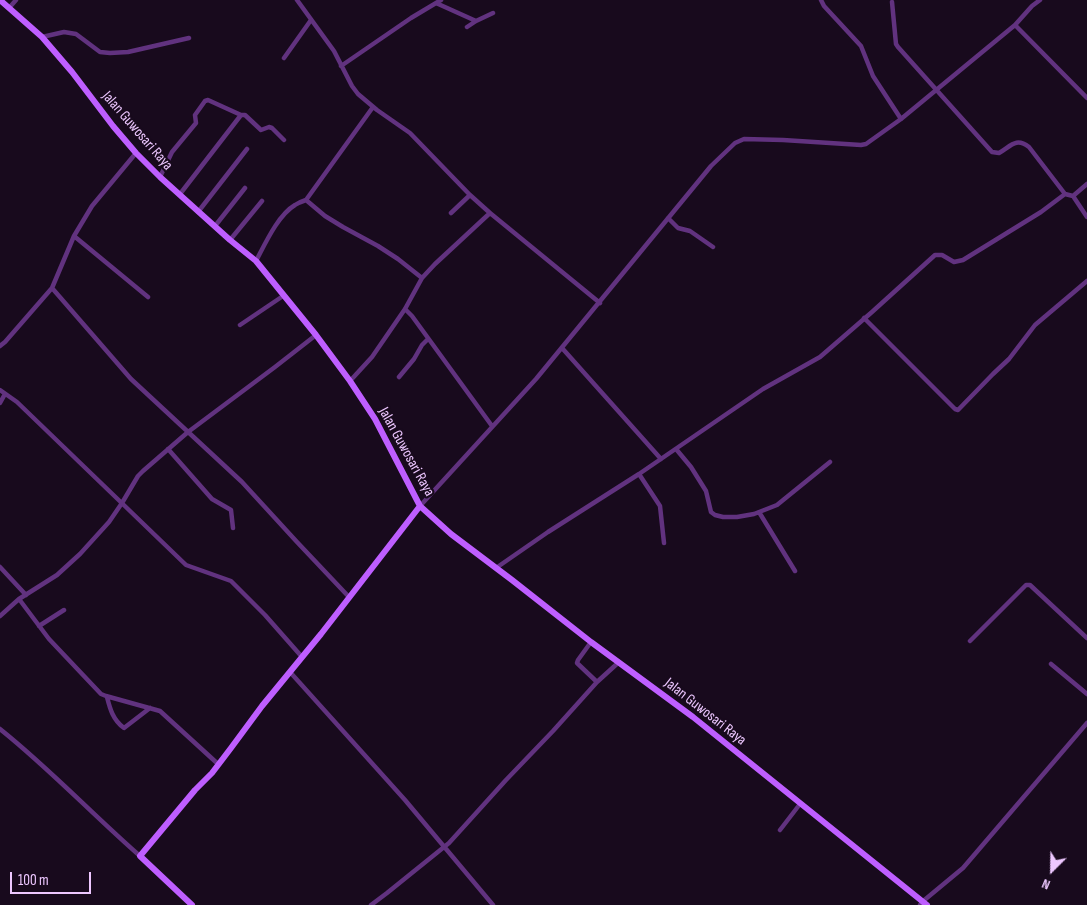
<!DOCTYPE html>
<html>
<head>
<meta charset="utf-8">
<style>
  body { margin:0 }
  #map { position:relative; width:1087px; height:905px; overflow:hidden; background:#180a1d; font-family:"Sofia Sans Condensed",sans-serif }
  canvas { display:block }
  .north { position:absolute; left:1027px; top:845px; width:50px; height:50px; -webkit-text-stroke:4px #180a1d; paint-order:stroke; rotate:203deg; font-size:14px; font-weight:700; line-height:20px; text-align:center; color:#edc7ff }
  .north::after { content:''; display:block; margin:auto; width:18px; height:22px; background:#edc7ff; clip-path:polygon(50% 0,100% 100%,50% 72%,0 100%) }
  .scale { position:absolute; left:10px; top:872px; width:81px; height:22px; box-sizing:border-box; border:2px solid #edc7ff; border-top:0; padding-left:6px; font-size:15px; line-height:18px; white-space:nowrap; color:#edc7ff; -webkit-text-stroke:4px #180a1d; paint-order:stroke }
</style>
</head>
<body>
<div id="map">
<canvas width="1087" height="905"></canvas>
<div class="north">N</div>
<div class="scale">100 m</div>
</div>
<script>
const c = document.querySelector('canvas').getContext('2d');
c.lineJoin = 'round';
function strokePath(path, color, width, dash) { c.strokeStyle = color; c.lineWidth = width; c.lineCap = dash ? 'butt' : 'round'; c.setLineDash(dash || []); c.stroke(path); }
function label(font, color, halo, rows, align = 'center') {
  c.font = font + ' "Sofia Sans Condensed",sans-serif'; c.lineWidth = 4.5; c.setLineDash([]); c.textBaseline = 'middle'; c.strokeStyle = halo; c.fillStyle = color; for (const [text, x, y, turn = 0] of rows) {
    c.save(); c.translate(x, y); c.rotate((+turn || 0) * Math.PI / 180); c.textAlign = isNaN(turn) ? turn : align; if (halo) c.strokeText(text, 0, 0); c.fillText(text, 0, 0); c.restore();
  }
}
strokePath(new Path2D(`
  M297,0L334,51L352,86L358,94L377,110L410,133L470,195L490,213
  M821,0L824,6L861,46L873,76L901,119
  M892,2L896,44L898,47L992,152L999,153C1011,146 1016,137 1029,147L1065,194
  M436,3L476,21
  M9,8L16,0
  M1015,25L1087,98
  M467,27L476,21L493,13
  M42,37L64,32L76,34L100,52L110,53L128,52L189,38
  M284,58L311,20
  M341,66L411,18L441,0
  M136,153L92,206L74,236L52,288L131,379L242,482L297,542L349,597
  M160,177L172,152L196,123L195,115L205,101L208,100L241,115
  M180,194L241,115H245L261,130L269,127L272,128L284,140
  M1073,196L1087,217
  M306,200L325,216L343,227L378,246L398,259L422,278
  M198,212L247,149
  M451,213L470,195
  M668,218L678,228L690,231L713,247
  M215,226L245,188
  M74,236L148,297
  M230,240L262,201
  M256,261C265,244 278,215 295,205C298,203 303,201 306,200L373,107
  M405,309L412,316L492,426
  M864,318L955,409L958,410L993,374L1009,359L1035,325L1087,281
  M240,325L283,296
  M0,346L5,342L52,288
  M562,348L661,459
  M399,377L414,359L422,345L428,339
  M350,381L372,357L405,309L422,278L435,264L490,213L600,303
  M0,390L17,402L186,565L231,581L265,615L302,657
  M0,403L5,394
  M168,449L212,499L231,510L233,528
  M676,449L691,467L706,491L711,512L715,515L723,517H737L754,514L777,505L830,462
  M639,474L660,506L664,543
  M420,506L536,379L711,166L735,143L744,139L783,140L861,145L866,144L901,119L1015,25L1032,6L1040,0
  M759,512L795,571
  M0,567L26,595
  M496,568L548,532L639,474L763,389L820,357L872,312L935,255H942L954,262L963,260L1041,212L1065,194L1073,196L1087,184
  M19,599L49,639L101,694L106,696L160,711L218,764
  M0,616L19,599L57,575L80,554L109,522L122,503L138,476L143,471L188,432L275,367L316,335
  M39,626L64,610
  M970,641L1026,585H1030L1087,638
  M591,642L578,660L577,663L597,682
  M1051,664L1087,694
  M290,672L405,800L493,905
  M107,697C110,709 113,720 124,728L150,708
  M0,729C49,768 92,814 140,856
  M780,830L800,804
  M371,905L387,893L449,843L506,780L553,731L597,682L619,662
  M920,905L922,902L963,868L1087,723`), '#61327f', 4.5);
strokePath(new Path2D(`
  M0,0L42,37L72,72L113,126L136,153L160,177L230,240L256,261L316,335L350,381L375,419L420,506L451,534L512,580L591,642L693,717L927,905
  M192,905L140,856L195,790L212,773L231,748L262,706L321,634L420,506`), '#be5eff', 6);
label('15px', '#edc7ff', '#180a1d', [
  ["Jalan Guwosari Raya",137,131,49],
  ["Jalan Guwosari Raya",406,452,61],
  ["Jalan Guwosari Raya",705,712,38]
]);
</script>
</body>
</html>
